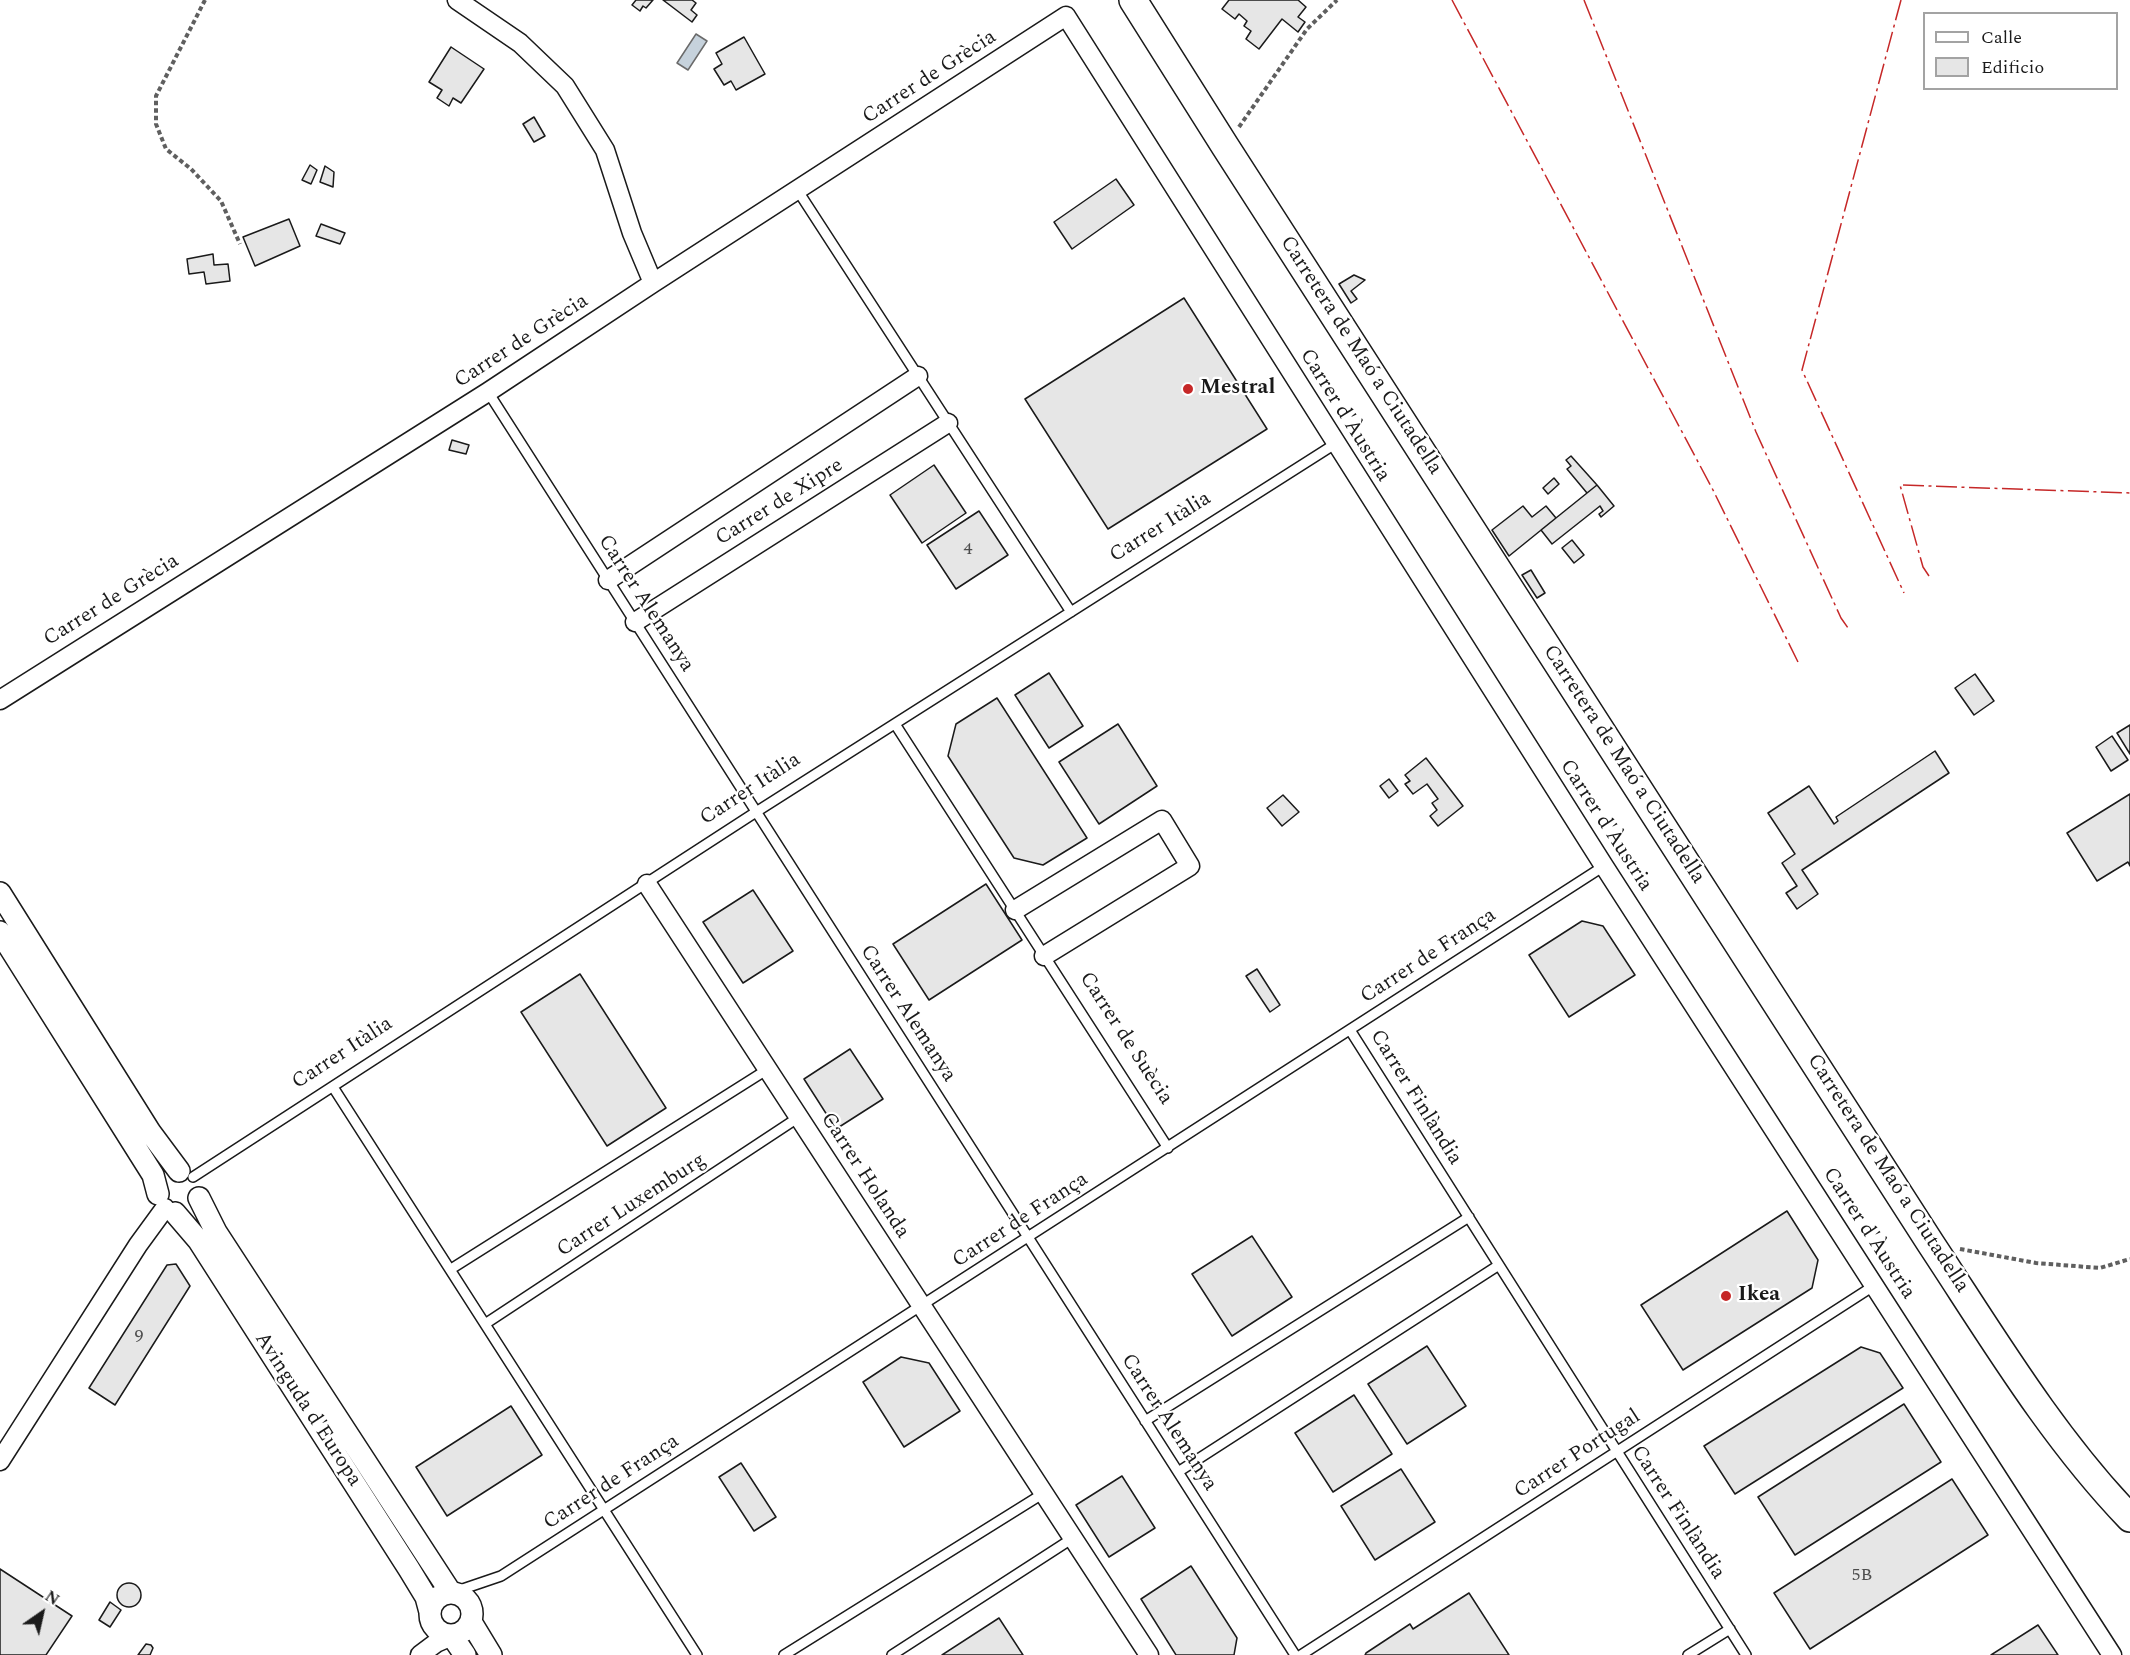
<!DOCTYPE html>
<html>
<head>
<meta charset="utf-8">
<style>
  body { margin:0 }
  #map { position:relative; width:2130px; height:1655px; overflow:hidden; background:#fff; font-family:Spectral,serif }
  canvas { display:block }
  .legend { position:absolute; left:1923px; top:12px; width:195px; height:78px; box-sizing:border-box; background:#fff; border:2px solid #a3a3a3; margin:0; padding:8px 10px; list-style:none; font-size:18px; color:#1a1a1a }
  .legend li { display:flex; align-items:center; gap:12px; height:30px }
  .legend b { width:30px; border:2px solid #a3a3a3 }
  .north { position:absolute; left:12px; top:1583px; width:60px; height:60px; -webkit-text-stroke:4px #fff; paint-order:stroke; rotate:34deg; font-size:16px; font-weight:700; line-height:24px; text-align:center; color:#1a1a1a }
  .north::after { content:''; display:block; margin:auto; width:21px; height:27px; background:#1a1a1a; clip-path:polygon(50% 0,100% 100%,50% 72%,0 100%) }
</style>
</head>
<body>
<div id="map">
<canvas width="2130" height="1655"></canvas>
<ul class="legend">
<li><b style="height:8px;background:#fff"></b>Calle</li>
<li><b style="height:16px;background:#e6e6e6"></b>Edificio</li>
</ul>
<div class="north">N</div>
</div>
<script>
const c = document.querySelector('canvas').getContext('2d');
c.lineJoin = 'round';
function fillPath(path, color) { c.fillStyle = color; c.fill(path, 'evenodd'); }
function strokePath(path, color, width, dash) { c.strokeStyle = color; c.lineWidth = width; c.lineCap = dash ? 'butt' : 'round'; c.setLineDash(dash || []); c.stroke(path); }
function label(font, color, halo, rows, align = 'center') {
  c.font = font + ' Spectral,serif'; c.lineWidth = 4.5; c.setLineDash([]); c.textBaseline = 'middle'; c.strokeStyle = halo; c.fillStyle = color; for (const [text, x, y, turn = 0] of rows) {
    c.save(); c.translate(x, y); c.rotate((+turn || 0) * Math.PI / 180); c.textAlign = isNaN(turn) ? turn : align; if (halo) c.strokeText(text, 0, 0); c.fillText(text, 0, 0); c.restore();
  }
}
const water = new Path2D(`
  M696,34L707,41L688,70L677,63Z`);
fillPath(water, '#c6d2dc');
strokePath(water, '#6a6a6a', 1.5);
const building = new Path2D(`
  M636,0H653L646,8L643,6L640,11L632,5Z
  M663,0H692L696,3L691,10L697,15L692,22Z
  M1229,0H1298L1306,7L1298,17L1305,22L1298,32L1282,19L1259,49L1246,39L1251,31L1244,26L1247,21L1239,14L1235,19L1222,9Z
  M744,37L765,74L736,90L731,81L724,85L714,69L722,64L716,53Z
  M451,47L484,69L461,103L453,98L449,106L437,98L442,90L429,82Z
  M534,117L545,136L534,142L523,124Z
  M310,165L317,170L311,184L302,180Z
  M325,166L334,172L333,187L320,182Z
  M1116,179L1134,205L1072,249L1054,222Z
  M289,219L300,246L255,266L243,237Z
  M321,224L345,233L340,244L316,236Z
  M213,254L214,265L228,264L230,281L206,284L204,272L189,274L187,259Z
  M1354,275L1365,280L1351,291L1357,299L1351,303L1339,284Z
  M1184,298L1267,429L1108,529L1025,399Z
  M452,440L469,445L466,454L449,450Z
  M1571,456L1597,485L1587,493L1567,469L1571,466L1566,460Z
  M934,465L966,513L922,543L890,495Z
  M1554,478L1559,484L1548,494L1543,488Z
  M1597,485L1614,506L1601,517L1599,514L1603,511L1600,506L1552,544L1541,530Z
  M1523,506L1532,517L1546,506L1556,518L1509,556L1492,530Z
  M979,511L1008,555L956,589L927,545Z
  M1572,540L1584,555L1574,563L1562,548Z
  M1531,570L1545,593L1537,598L1522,575Z
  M1049,673L1083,726L1049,748L1015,695Z
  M1975,674L1994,701L1974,715L1955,688Z
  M997,698L1087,838L1043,865L1014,858L948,756L956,724Z
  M1118,724L1157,786L1099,824L1059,762Z
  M2130,725V754L2117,733Z
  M2112,736L2128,760L2111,771L2096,747Z
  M1935,751L1949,773L1802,870L1818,894L1797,909L1786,893L1797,886L1782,863L1795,854L1768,813L1809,786L1834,824L1838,821L1836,817Z
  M1426,758L1463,806L1438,826L1430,816L1437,810L1432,803L1438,799L1427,784L1413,794L1405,784L1410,781L1405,775Z
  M1389,779L1398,791L1389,798L1380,786Z
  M2130,794V866L2128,862L2097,881L2067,833Z
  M1283,795L1299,812L1282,826L1267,808Z
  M986,884L1022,940L929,1000L893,944Z
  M753,890L793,951L743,983L703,922Z
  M1582,921L1603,926L1635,975L1569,1017L1529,955Z
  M1257,969L1280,1005L1270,1012L1246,976Z
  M580,974L666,1108L607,1146L521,1012Z
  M850,1049L883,1099L836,1129L804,1079Z
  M1787,1211L1818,1260L1812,1288L1683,1370L1641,1305Z
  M1252,1236L1292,1297L1232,1336L1192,1274Z
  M176,1264L190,1286L115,1405L89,1388L167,1265Z
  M1427,1346L1466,1406L1407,1444L1368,1384Z
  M1861,1347L1880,1353L1903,1388L1735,1494L1704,1446Z
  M901,1357L929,1363L960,1411L904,1447L863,1382Z
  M1354,1395L1392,1454L1333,1492L1295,1433Z
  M1904,1404L1941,1462L1795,1555L1758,1497Z
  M511,1406L542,1455L447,1516L416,1467Z
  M741,1463L776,1517L754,1531L719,1477Z
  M1401,1469L1435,1522L1375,1560L1341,1506Z
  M1122,1476L1155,1528L1109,1557L1076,1505Z
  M1952,1479L1988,1535L1810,1649L1774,1593Z
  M1191,1566L1237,1638L1234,1655H1176L1141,1599Z
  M0,1569L72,1616L46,1655H0Z
  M117 1595a12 12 0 1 1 24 0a12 12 0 1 1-24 0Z
  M1469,1593L1509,1655H1365L1366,1653L1410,1624L1413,1629Z
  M110,1602L121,1610L110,1627L99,1620Z
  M999,1618L1023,1655H942Z
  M2038,1625L2058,1655H1991Z
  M146,1644L151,1645L153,1648L150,1655H138Z`);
fillPath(building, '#e6e6e6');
strokePath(building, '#1a1a1a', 1.5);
const service = new Path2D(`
  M798,191L1071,612
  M488,392L1295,1655
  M895,724L1168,1148
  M1350,1030L1746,1655
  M333,1087L697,1655
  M193,1177L756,812L1335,444
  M451,1269L768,1069
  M485,1324L799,1117
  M1145,1421L1469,1217
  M1178,1472L1499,1265
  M451,1593L501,1576L1604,866
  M784,1655L1044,1493
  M892,1655L1073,1538
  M1301,1655L1875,1285
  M1688,1655L1730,1629`);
const minor = new Path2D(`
  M457,0L520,43L565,86L605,150L632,233L653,283
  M608,580L918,376
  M635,622L948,423
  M0,700L488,392L653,283L1066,16L1604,866L2112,1655
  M647,884L1149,1655
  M1015,910L1162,820L1190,866L1044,956
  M0,1461L138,1245L165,1208
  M420,1655L436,1643L452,1636`);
const tertiary = new Path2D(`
  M0,893L150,1132L179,1171
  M0,932L153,1175L158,1194
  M199,1198L216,1232L451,1593
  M175,1213L199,1241L409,1569L426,1597L430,1612
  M430 1614a21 21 0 1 1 42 0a21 21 0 1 1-42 0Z
  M471,1622L491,1655
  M452,1636L465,1655`);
const primary = new Path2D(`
  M1133,0L1225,146L1931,1244C1993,1338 2052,1437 2130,1518`);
strokePath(service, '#1a1a1a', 12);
strokePath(minor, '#1a1a1a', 21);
strokePath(tertiary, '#1a1a1a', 24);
strokePath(primary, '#1a1a1a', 30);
strokePath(new Path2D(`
  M205,0L156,96V124L166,149L191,169L221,201L240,244
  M1239,127L1307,29L1337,0
  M1960,1249L2036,1263L2100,1268L2130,1259`), '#5f5f5f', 4, [4.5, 3]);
strokePath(service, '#fff', 9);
strokePath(minor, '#fff', 18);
strokePath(tertiary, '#fff', 21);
strokePath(primary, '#fff', 27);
strokePath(new Path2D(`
  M1452,0L1713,490L1798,662
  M1584,0L1756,432L1841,618L1848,628
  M1901,0L1802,370L1904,593
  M1929,576L1923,567L1900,485L2130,493`), '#c62828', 1.5, [21, 4.5, 3, 4.5]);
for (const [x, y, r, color] of [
  [1188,389,6,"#c62828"],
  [1726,1296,6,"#c62828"]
]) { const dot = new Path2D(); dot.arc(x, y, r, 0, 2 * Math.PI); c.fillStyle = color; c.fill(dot); strokePath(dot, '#fff', 2); }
label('18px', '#4d4d4d', null, [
  ["4",968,550],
  ["9",139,1337],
  ["5B",1862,1576]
]);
label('21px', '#1a1a1a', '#fff', [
  ["Carrer de Grècia",930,78,-33],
  ["Carrer de Grècia",522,342,-33],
  ["Carretera de Maó a Ciutadella",1360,356,57],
  ["Carrer d'Àustria",1344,416,58],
  ["Carrer de Xipre",780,503,-32],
  ["Carrer Itàlia",1161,528,-32],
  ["Carrer de Grècia",112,601,-32],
  ["Carrer Alemanya",645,604,57],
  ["Carretera de Maó a Ciutadella",1623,765,57],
  ["Carrer Itàlia",751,790,-33],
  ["Carrer d'Àustria",1605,826,57],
  ["Carrer de França",1429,957,-33],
  ["Carrer Alemanya",907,1014,57],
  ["Carrer de Suècia",1125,1039,57],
  ["Carrer Itàlia",343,1054,-33],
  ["Carrer Finlàndia",1415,1098,58],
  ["Carretera de Maó a Ciutadella",1887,1174,57],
  ["Carrer Holanda",864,1176,57],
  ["Carrer Luxemburg",632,1206,-33],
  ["Carrer de França",1021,1221,-33],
  ["Carrer d'Àustria",1868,1234,57],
  ["Avinguda d'Europa",307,1410,57],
  ["Carrer Alemanya",1168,1423,57],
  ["Carrer Portugal",1578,1455,-33],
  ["Carrer de França",612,1483,-33],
  ["Carrer Finlàndia",1677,1513,57]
]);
label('bold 21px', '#1a1a1a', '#fff', [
  ["Mestral",1200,389],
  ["Ikea",1738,1296]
], 'left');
</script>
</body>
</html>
